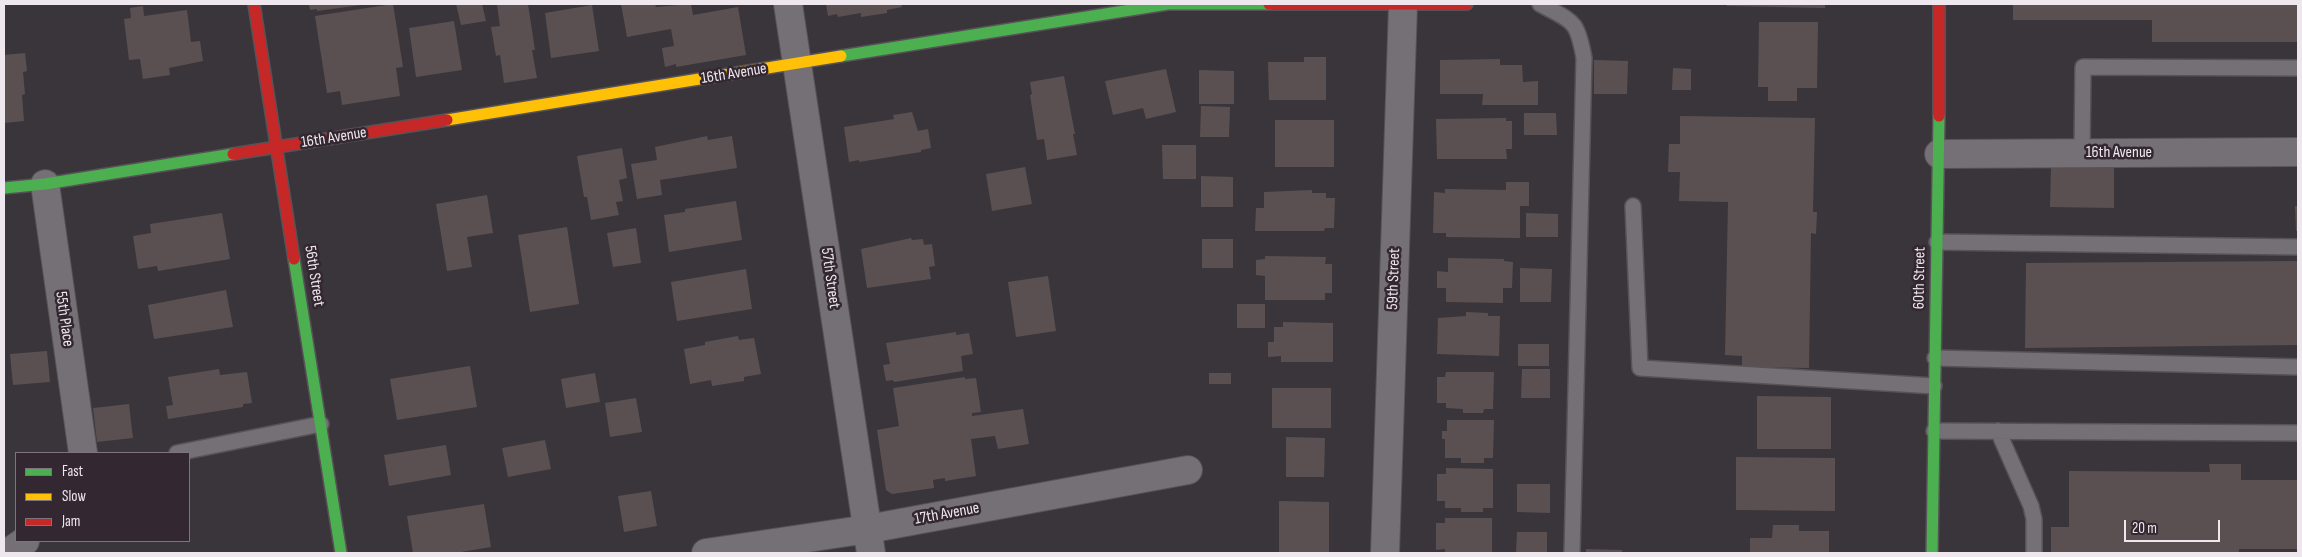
<!DOCTYPE html>
<html>
<head>
<meta charset="utf-8">
<style>
  body { margin:0 }
  #map { position:relative; width:2302px; height:557px; overflow:hidden; background:#3a353a; font-family:"Sofia Sans Condensed",sans-serif }
  canvas { display:block }
  .frame { position:absolute; inset:0; border:5px solid #efe7ee; pointer-events:none }
  .legend { position:absolute; left:15px; top:452px; width:175px; height:90px; box-sizing:border-box; background:#332832; border:1px solid #7e747d; margin:0; padding:6px 9px; list-style:none; font-size:15px; color:#efe7ee }
  .legend li { display:flex; align-items:center; gap:10px; height:25px }
  .legend b { width:25px; border:1px solid #7e747d }
  .scale { position:absolute; left:2124px; top:520px; width:96px; height:22px; box-sizing:border-box; border:2px solid #efe7ee; border-top:0; padding-left:6px; font-size:15px; line-height:18px; white-space:nowrap; color:#efe7ee; -webkit-text-stroke:4px #332832; paint-order:stroke }
</style>
</head>
<body>
<div id="map">
<canvas width="2302" height="557"></canvas>
<div class="frame"></div>
<ul class="legend">
<li><b style="height:6px;background:#4caf50"></b>Fast</li>
<li><b style="height:6px;background:#ffc107"></b>Slow</li>
<li><b style="height:6px;background:#c62828"></b>Jam</li>
</ul>
<div class="scale">20 m</div>
</div>
<script>
const c = document.querySelector('canvas').getContext('2d');
c.lineJoin = 'round';
function fillPath(path, color) { c.fillStyle = color; c.fill(path, 'evenodd'); }
function strokePath(path, color, width, dash) { c.strokeStyle = color; c.lineWidth = width; c.lineCap = dash ? 'butt' : 'round'; c.setLineDash(dash || []); c.stroke(path); }
function label(font, color, halo, rows, align = 'center') {
  c.font = font + ' "Sofia Sans Condensed",sans-serif'; c.lineWidth = 5; c.setLineDash([]); c.textBaseline = 'middle'; c.strokeStyle = halo; c.fillStyle = color; for (const [text, x, y, turn = 0] of rows) {
    c.save(); c.translate(x, y); c.rotate((+turn || 0) * Math.PI / 180); c.textAlign = isNaN(turn) ? turn : align; if (halo) c.strokeText(text, 0, 0); c.fillText(text, 0, 0); c.restore();
  }
}
fillPath(new Path2D(`
  M309,4H361V5L317,11V9L310,10Z
  M393,4L403,67L396,68L400,96L342,105L340,91L327,93L315,16Z
  M456,4H482L486,21L461,25Z
  M507,4H528L535,50H532L537,78L504,83L500,55L496,56L491,27L500,26L497,5Z
  M621,4H655L656,7L691,4L693,15L738,7L746,55L676,67V64L665,67L662,48L674,46L671,29L627,37Z
  M826,4H901L902,7L887,10V13L861,17V13L838,17L837,14L828,16Z
  M1727,4H1825V8L1727,6Z
  M2013,4H2298V42H2152V20H2013Z
  M592,5L599,51L551,58L545,13Z
  M143,6L144,16L187,10L191,42L200,41L203,61L169,68L170,75L143,79L140,59L129,60L124,19L131,18L130,8Z
  M454,21L462,70L416,77L409,28Z
  M1759,22H1818L1817,88H1797V101H1768V87H1758Z
  M25,53L27,71L23,72L25,94L22,95L24,121L4,123V55Z
  M1304,57H1326V100H1269L1268,62H1304Z
  M1500,59V65H1522L1523,82L1538,81V105H1482L1483,94H1440V60Z
  M1594,60L1628,61L1627,94H1594Z
  M1673,68L1691,69V90H1672Z
  M1166,69L1176,112L1146,119L1143,108L1113,115L1105,81Z
  M1199,70L1234,71V104H1199Z
  M1064,76L1075,134H1073L1077,155L1047,160L1044,139L1037,140L1030,95L1032,94L1030,82Z
  M1201,106L1230,107L1229,137H1200Z
  M912,112L918,131L928,129L931,148L921,150V152L859,162V160L849,162L844,127L894,119L893,115Z
  M1524,113H1556L1557,135H1524Z
  M1680,116L1815,118L1813,212H1817L1816,234L1811,233L1809,368L1742,367V356L1725,355L1728,202L1679,201L1680,172H1668L1669,144H1680Z
  M1506,118V121H1512V149H1506L1507,159H1437L1436,119Z
  M1275,120H1334V167H1275Z
  M707,136L708,140L732,136L737,168L660,180L662,195L637,199L631,164L657,160L655,147Z
  M1162,145H1196V179H1163Z
  M622,148L627,178L619,180L623,201L616,202L619,215L591,220L587,197H584L577,156Z
  M2051,166L2114,167V208L2050,207Z
  M1025,167L1032,204L992,211L986,174Z
  M1201,176L1233,177V207H1201Z
  M1506,182H1529V206H1520V238L1446,237V233H1433L1434,192L1445,193V189L1506,190Z
  M1312,190V193H1326V198H1335L1334,228H1325L1324,231H1255L1256,208H1264V192Z
  M487,195L493,233L467,237L472,267L447,271L436,204Z
  M736,201L742,240L669,252L664,215L685,212V209Z
  M2295,206H2298V231H2296Z
  M222,213L230,259L158,271L157,266L138,269L133,236L151,233L150,224Z
  M1526,213L1558,214V237H1526Z
  M567,227L579,304L530,312L518,235Z
  M636,228L641,263L613,267L607,233Z
  M911,238L912,240L923,239L924,245L932,244L935,266L929,267L931,279L867,288L861,249Z
  M1202,239H1233V268H1202Z
  M1265,256L1326,257L1325,264H1332V293H1325V300H1265V276L1256,275V260L1265,259Z
  M1448,258L1504,259V261L1513,262L1512,288H1503V303L1446,302V288H1437V271L1448,272Z
  M2298,261V345L2025,348L2026,263Z
  M1520,268L1552,269L1551,302H1520Z
  M746,269L752,309L677,321L671,282Z
  M1048,276L1056,331L1016,337L1008,282Z
  M226,290L233,327L154,339L148,305Z
  M1237,304H1265V328H1237Z
  M1466,312L1488,313V316H1500L1499,356L1437,354L1438,318L1466,316Z
  M1283,322L1333,323V362H1281V356L1268,357V342H1274V327H1283Z
  M956,332V335L969,333L973,354L961,356L963,371L894,382L893,380L886,381L883,365L890,364L886,343Z
  M738,336L739,340L754,338L761,374L744,377V381L712,386L711,380L690,384L684,349L705,345V342Z
  M1518,344H1549V366H1518Z
  M47,351L50,382L13,385L10,354Z
  M470,366L477,407L397,420L390,379Z
  M219,369L220,375L247,372L252,403L243,404V407L168,419L166,406L173,405L168,377Z
  M1522,369H1550V398H1521Z
  M1446,372H1494L1493,409H1484L1483,413H1463V409L1446,408V403H1437V377H1445Z
  M595,373L600,402L566,408L561,379Z
  M1209,373H1231V384H1209Z
  M965,377V379L976,378L981,412L972,413V416L1023,409L1029,444L998,449L995,436L971,439L976,476L945,481V478L933,480L934,488L892,494L886,490L877,430L899,426L893,388Z
  M1272,388H1331V428H1272Z
  M1757,396L1831,397V449H1757Z
  M636,398L642,432L610,437L605,403Z
  M129,404L133,438L97,442L93,408Z
  M1447,420H1494L1493,458H1484V463H1461V458H1445V439H1442V431H1447Z
  M1286,437L1325,438L1324,477H1286Z
  M545,440L551,469L508,477L502,448Z
  M446,445L451,475L389,486L384,455Z
  M1736,457L1835,458V511L1736,510Z
  M2209,464H2241V480H2298V549H2239V553H2051V527H2069V471L2210,472Z
  M1446,468L1493,469V508H1483V512H1461V508H1445V501H1437V474H1446Z
  M1517,484H1550V513L1517,512Z
  M651,491L657,526L624,532L618,496Z
  M1279,501L1329,502V553H1279Z
  M484,504L491,547L455,553H413L407,516Z
  M1445,518H1492V553H1445V549L1436,550V523H1445Z
  M1773,525H1799V531H1829V553H1750V538H1772Z
  M1517,532H1547V553H1516Z
  M1586,549L1622,550V553H1586Z`), '#5a5052');
const lane = new Path2D(`
  M1540,4C1573,22 1577,19 1584,58L1572,553
  M2082,153L2083,67L2298,68
  M1633,206L1640,368L1934,386
  M1937,242L2298,247
  M1935,358L2298,367
  M1934,431L2298,433
  M1998,431L2031,506L2034,519V553
  M177,453L321,424`);
const street = new Path2D(`
  M788,4L871,553
  M1939,154L2298,152
  M45,184L83,453
  M8,553L25,541
  M706,553L868,529L1188,470
  M1385,553L1403,5`);
const fast = new Path2D(`
  M841,56L1168,4H1269
  M4,188L45,184L233,154
  M294,259L341,553
  M1932,553L1939,116`);
const slow = new Path2D(`
  M447,120L841,56`);
const jam = new Path2D(`
  M254,4L294,259
  M1269,4H1467
  M1939,4V116
  M233,154L447,120`);
strokePath(lane, '#575257', 18);
strokePath(street, '#575257', 30);
strokePath(fast, '#575257', 14);
strokePath(slow, '#575257', 14);
strokePath(jam, '#575257', 14);
strokePath(lane, '#757075', 15);
strokePath(street, '#757075', 28);
strokePath(fast, '#4caf50', 11);
strokePath(slow, '#ffc107', 11);
strokePath(jam, '#c62828', 11);
label('16px', '#efe7ee', '#332832', [
  ["16th Avenue",734,74,-9],
  ["16th Avenue",334,138,-9],
  ["16th Avenue",2119,153],
  ["56th Street",314,276,81],
  ["57th Street",830,278,82],
  ["60th Street",1920,278,-89],
  ["59th Street",1394,279,-88],
  ["55th Place",64,319,82],
  ["17th Avenue",947,514,-10]
]);
</script>
</body>
</html>
